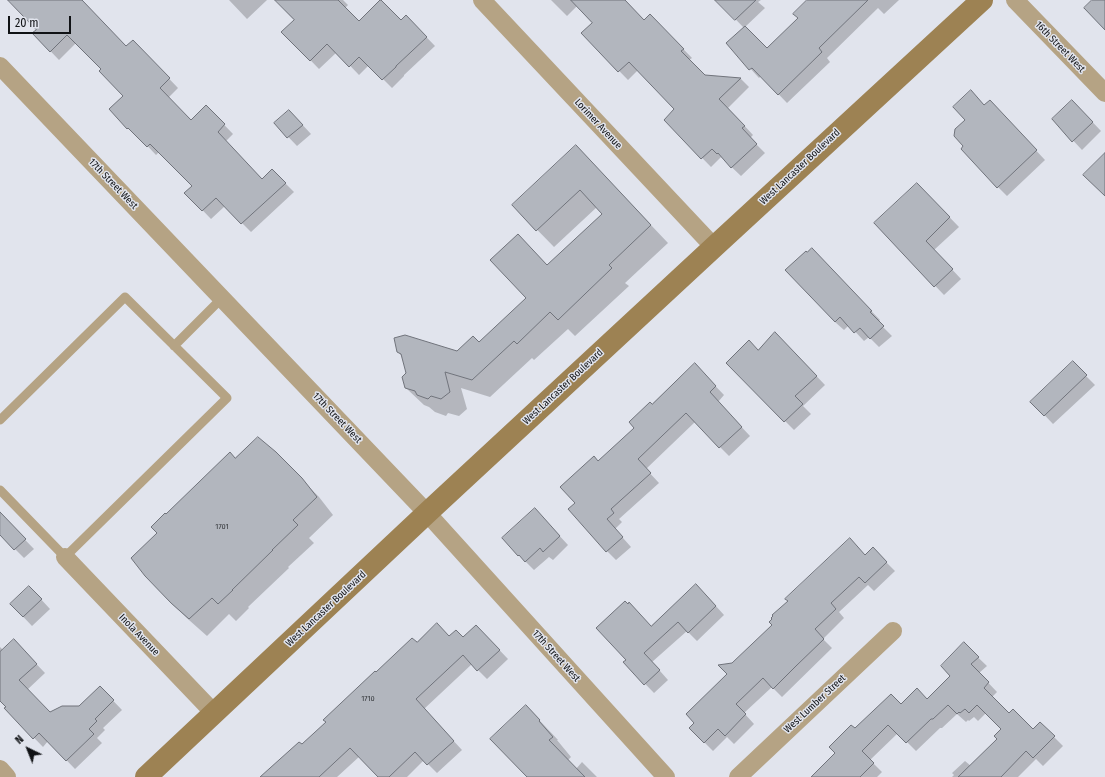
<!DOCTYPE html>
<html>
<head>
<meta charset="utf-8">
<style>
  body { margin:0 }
  #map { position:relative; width:1105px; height:777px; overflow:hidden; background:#e1e4ed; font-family:"Fira Sans Condensed",sans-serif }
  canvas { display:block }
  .north { position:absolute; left:8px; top:729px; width:40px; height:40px; -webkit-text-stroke:3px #e1e4ed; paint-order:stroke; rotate:317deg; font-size:11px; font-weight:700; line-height:16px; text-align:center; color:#101215 }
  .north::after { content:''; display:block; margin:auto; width:14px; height:18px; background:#101215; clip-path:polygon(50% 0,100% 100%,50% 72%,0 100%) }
  .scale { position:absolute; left:8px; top:16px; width:63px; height:18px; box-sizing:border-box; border:2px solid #101215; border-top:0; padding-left:5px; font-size:12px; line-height:14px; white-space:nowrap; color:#101215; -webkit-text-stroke:3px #e1e4ed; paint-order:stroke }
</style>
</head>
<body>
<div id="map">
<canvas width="1105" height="777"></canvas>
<div class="north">N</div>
<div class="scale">20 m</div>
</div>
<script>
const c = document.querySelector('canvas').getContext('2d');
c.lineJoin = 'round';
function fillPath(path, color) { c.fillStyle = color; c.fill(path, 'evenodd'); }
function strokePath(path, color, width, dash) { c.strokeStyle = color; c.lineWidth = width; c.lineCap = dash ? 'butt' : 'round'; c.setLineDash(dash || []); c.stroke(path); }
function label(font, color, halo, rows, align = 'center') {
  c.font = font + ' "Fira Sans Condensed",sans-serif'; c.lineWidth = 3; c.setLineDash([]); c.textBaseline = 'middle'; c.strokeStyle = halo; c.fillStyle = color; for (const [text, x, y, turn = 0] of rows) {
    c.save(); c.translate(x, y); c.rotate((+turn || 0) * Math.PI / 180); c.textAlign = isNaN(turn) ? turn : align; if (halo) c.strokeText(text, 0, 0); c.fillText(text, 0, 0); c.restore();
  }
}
fillPath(new Path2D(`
  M14,0H80L126,47L133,41L178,88L168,98L191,121L206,106L233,134L226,141L262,180L272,170L294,192L251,232L225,206L211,219L186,193L193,186L159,152L156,155L138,136L137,137L110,109L124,96L102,69L76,43L59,60L33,33L37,30Z
  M229,0H267L247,19Z
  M276,0H343L348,5L345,8L359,22L401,21L406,16L435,46L404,75V76L392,88L369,65L359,75L337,52L319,69L283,32L295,20Z
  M551,0H624L644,21L650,15L692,58L689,60L705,76L741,79L749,87L728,108L753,135L750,138L765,153L741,176L721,157L711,167L665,120L676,109L638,70L628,80L582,33L593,23L577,6L567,16Z
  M717,0H761L758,2L765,8L745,27L767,49L799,18L807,1L806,0H899L884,14L878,8L827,58L830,62L787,103L761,76L759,78L727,43L744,28Z
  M971,91L985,106L998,110L1045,160L1007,196L998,187L965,146L966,120Z
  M1081,110L1101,131L1082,150L1053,119Z
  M298,120L311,134L297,146L275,123Z
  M576,146L668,243L625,283L629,286L575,336L568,329L534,360L532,358L490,397L461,388L467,409L459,416L448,413L446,416L435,412L429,407L424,405L406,388L407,374L403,357L398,352H457L479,343L528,298L548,266L604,214L597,207L554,247L513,205Z
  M926,193L959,227L934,250L961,279L944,295L875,223Z
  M820,258L880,320L878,322L892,336L879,347L869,337L864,341L849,325L844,330L835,322Z
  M784,342L825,385L803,406L811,414L794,430L727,363L758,351Z
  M1073,363L1095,385L1053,424L1032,402Z
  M703,373L724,395L718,402L750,436L729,456L695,422L646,469L659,483L619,519L622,522L615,529L631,547L616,560L607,551L576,503L598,462L636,428L652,405Z
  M235,459L293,471L319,497L333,515L309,538L314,543L288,567L289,568L248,607L249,608L236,621L229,614L207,636L189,620L171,603L158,533L166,516Z
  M0,514L34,549L24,558L0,534Z
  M543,518L568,545L553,560L549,557L534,570L519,555Z
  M865,556L881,557L895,571L874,591L868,585L839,612L844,618L823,639L832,648L782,697L772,687L744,713L754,724L734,744L727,737L713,751L690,728L696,723L728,674L733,664Z
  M705,594L724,615L697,641L687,631L652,662L668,680L654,693L624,662Z
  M38,596L50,609L32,626L11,604Z
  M485,635L508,659L487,679L472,664L424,709L462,750L437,773L424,760L407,777H379L360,756L337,777H262L302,746L376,674L417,644L449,637L463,638Z
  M964,644L987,666L979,673L997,692L992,697L1009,715L1033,730L1040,723L1063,746L1043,766L1036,759L1018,777H952L954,775L952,773L965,761L971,766L998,739L1003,729L986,713L978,721L974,717L969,721L968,720L966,722L957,714L942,728H940L916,751L898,733L870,760L882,772L877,777H813L836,753L855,730L901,706L927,700L952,676Z
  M0,647L3,650L22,649L45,673L27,690L50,713L80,707L100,687L122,710L103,728L105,730L97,738L102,743L75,769L48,741L43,747L6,709L7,707L0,682Z
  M526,706L558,740H557L571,757L568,760L576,769L582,762L597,777H528Z`), '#0003');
const building = new Path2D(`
  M8,0H82L126,46L133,40L170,78L160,88L191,120L206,105L225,124L218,132L262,179L272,169L286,183L241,224L216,198L202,211L184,193L192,186L150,144L147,147L128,128L127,129L109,109L123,96L99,71L101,69L67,35L50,52L32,33L36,30Z
  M275,0H338L359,21L380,0H381L401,20L406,15L427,37L396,66V67L382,80L359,57L349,67L327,44L310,61L281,32L294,20Z
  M571,0H625L644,20L650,14L684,49L681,51L705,75L741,78L719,99L745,126L742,128L757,144L731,168L718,153L717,154L712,149L701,159L664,120L674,109L629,62L618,72L581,33L592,23Z
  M715,0H756L735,20Z
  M807,0H868L819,48L822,52L778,95L752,68L749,70L726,43L745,26L767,48L798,18L793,14Z
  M1092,0H1105V30L1084,8Z
  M971,90L984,105L990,100L1037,150L997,188L961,149L963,146L954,136L955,129L965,120L953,107Z
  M1072,100L1093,122L1072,142L1052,119Z
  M289,110L303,125L287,138L274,123Z
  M576,145L651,225L609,265L612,268L558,320L550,312L517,344L514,341L472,380L445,372L450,392L441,399L431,396L428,399L417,395L415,391L405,388L402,377L406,373L401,354L397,352L394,338L405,335L457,351L473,336L479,342L526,298L490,260L518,234L547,265L602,214L580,190L536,231L512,205Z
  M1105,153V196L1083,175Z
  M917,183L950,217L926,241L953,269L934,287L874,223Z
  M812,248L872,311L870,312L884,326L870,339L860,328L854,333L840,317L835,322L785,270L806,251L807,252Z
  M775,332L817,376L795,396L803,404L784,422L726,363L749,340L758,350Z
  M1073,361L1087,375L1044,416L1030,402Z
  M695,363L716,386L710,392L742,427L719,448L686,413L638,459L651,473L611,509L614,513L607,519L623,537L606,552L568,509L575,503L560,487L594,456L598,461L634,428L629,422L650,402L652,404Z
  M258,437L276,452L302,478L317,497L293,520L298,525L272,550H273L232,590H233L218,604L212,598L189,619L171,603L145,576L131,558L157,533L151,527L165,513L166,514L230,452L235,458Z
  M535,508L560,536L543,552L540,548L525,562L519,555L518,556L502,538Z
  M0,512L26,539L14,550L0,535Z
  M850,538L865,555L873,547L887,562L865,583L859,577L831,603L836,609L815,629L824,639L796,666L773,689L763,678L736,704L746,714L725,736L718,729L704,743L689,728L694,723L686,714L727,674L718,665L732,663L772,625L769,622L772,619L771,618L773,616L772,615L788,601L785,599Z
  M696,584L716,606L688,633L678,622L644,653L660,670L644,685L623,662L626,660L596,628L625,601L628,604L629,602L651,626Z
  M29,586L42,599L23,617L10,604Z
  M437,623L449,636L456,630L463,637L476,625L500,650L477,671L463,655L416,699L454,741L427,765L415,752L389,777H378L350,748L319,777H260L299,742L302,744L326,722L323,720L375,671L376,672L412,638L417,642Z
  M14,639L37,664L19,680L50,712L62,706H79L100,686L114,700L95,719L97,721L89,729L94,734L66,761L39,733L33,739L4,708L6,707L0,701V652Z
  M964,642L979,657L971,664L989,682L984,688L1009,713L1013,709L1033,729L1040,722L1055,736L1033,758L1026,751L1001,777H958L997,739L994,736L1001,729L977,705L969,713L965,709L960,713L959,712L957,714L948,705L933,719H931L906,743L888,725L862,751L874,763L860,777H811L835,753L829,747L851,725L855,728L891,694L901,704L917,688L927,699L950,676L941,666Z
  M526,705L540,720L539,721L553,737L549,740L585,777H527L490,739Z`);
fillPath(building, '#b2b6be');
strokePath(building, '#70737b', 1);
strokePath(new Path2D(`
  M174,346L222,298
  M0,420L125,297L227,398L65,557L0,490`), '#b5a384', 9);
strokePath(new Path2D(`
  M482,0L714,247
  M1015,0L1105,93
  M0,66L427,513L666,777
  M65,557L214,713
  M0,769L7,777
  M738,777L893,631`), '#b5a384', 18);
strokePath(new Path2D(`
  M146,777L427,513L714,247L982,0`), '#9d8253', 22);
label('8px', '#383b3f', null, [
  ["1701",222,527],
  ["1710",368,699]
]);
label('10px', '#101215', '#e1e4ed', [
  ["16th Street West",1060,47,46],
  ["Lorimer Avenue",598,124,47],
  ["West Lancaster Boulevard",800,167,-43],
  ["17th Street West",113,184,46],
  ["West Lancaster Boulevard",563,387,-43],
  ["17th Street West",337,418,46],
  ["West Lancaster Boulevard",326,609,-43],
  ["Inola Avenue",139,635,46],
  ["17th Street West",556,656,48],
  ["West Lumber Street",815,704,-43]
]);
</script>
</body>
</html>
